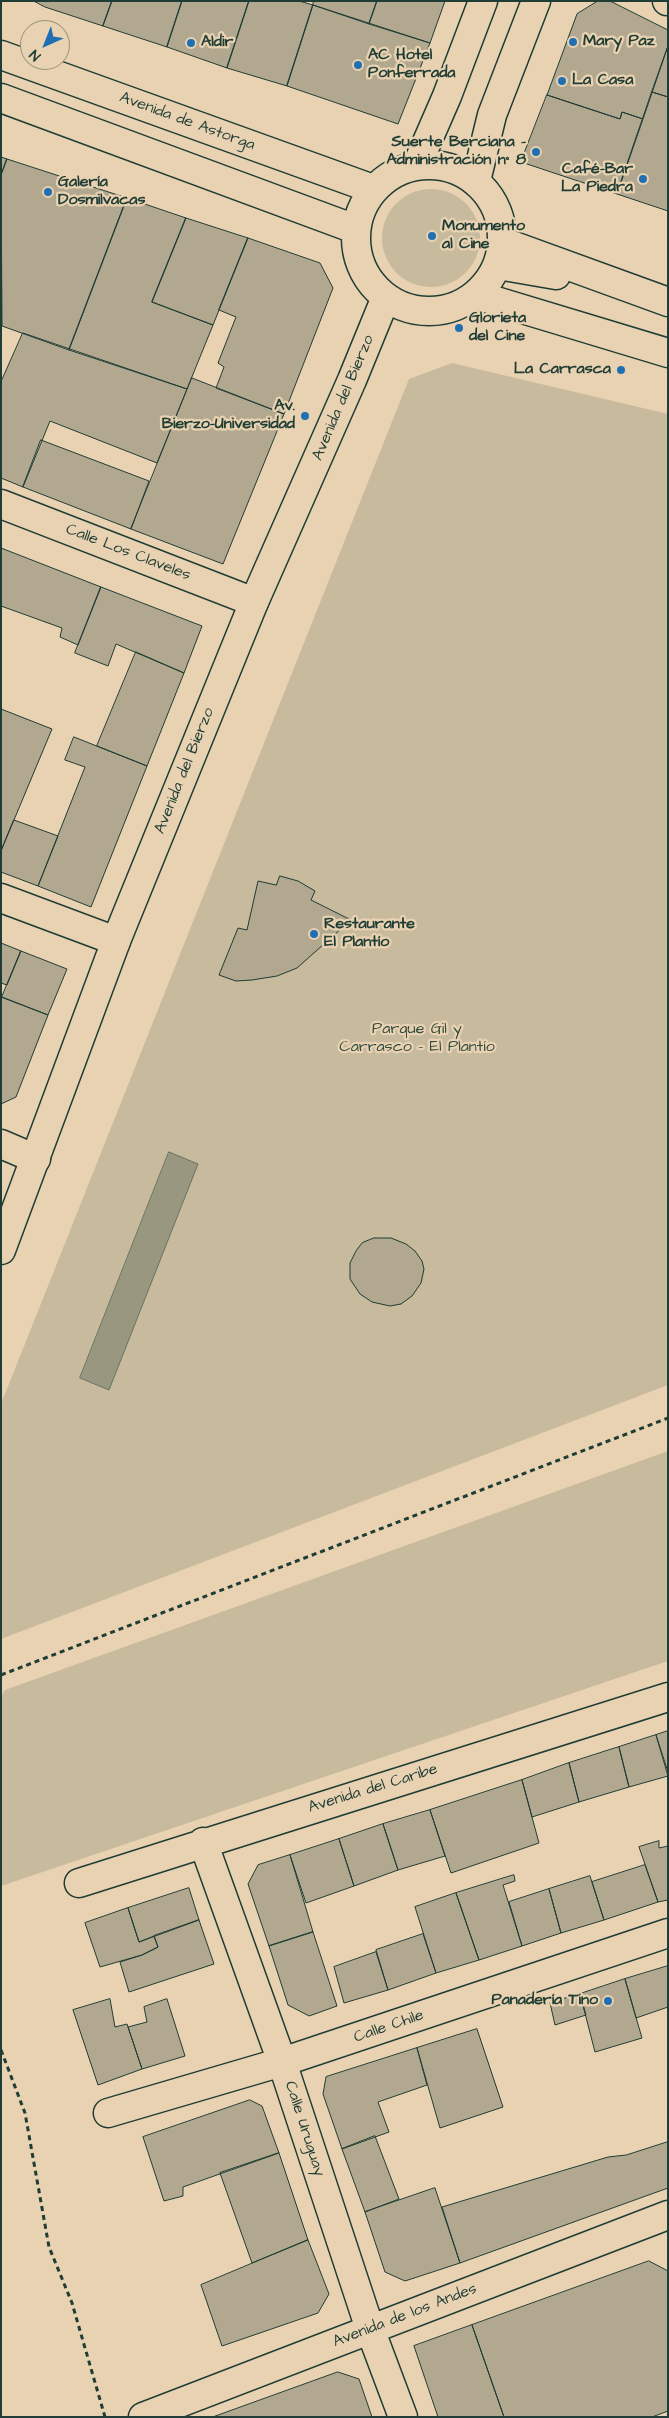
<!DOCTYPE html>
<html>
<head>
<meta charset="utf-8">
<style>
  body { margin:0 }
  #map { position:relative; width:669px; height:2418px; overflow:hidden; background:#e9d2b2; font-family:"Architects Daughter",sans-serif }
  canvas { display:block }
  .frame { position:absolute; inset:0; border:2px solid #1f3d34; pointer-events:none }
  .north { position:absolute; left:20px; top:20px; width:50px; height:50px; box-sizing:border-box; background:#e9d2b2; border:1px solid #989680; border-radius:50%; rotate:224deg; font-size:14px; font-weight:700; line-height:20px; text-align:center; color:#1f3d34 }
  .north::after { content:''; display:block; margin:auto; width:18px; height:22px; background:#1f6fb2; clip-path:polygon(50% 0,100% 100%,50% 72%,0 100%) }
</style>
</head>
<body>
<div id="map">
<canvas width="669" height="2418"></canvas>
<div class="frame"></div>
<div class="north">N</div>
</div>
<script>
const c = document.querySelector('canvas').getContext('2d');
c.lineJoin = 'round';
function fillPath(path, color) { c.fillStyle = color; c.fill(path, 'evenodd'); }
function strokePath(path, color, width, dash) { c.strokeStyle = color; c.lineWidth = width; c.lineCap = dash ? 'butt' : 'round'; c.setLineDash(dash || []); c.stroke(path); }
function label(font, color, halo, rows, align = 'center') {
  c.font = font + ' "Architects Daughter",sans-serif'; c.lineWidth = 4.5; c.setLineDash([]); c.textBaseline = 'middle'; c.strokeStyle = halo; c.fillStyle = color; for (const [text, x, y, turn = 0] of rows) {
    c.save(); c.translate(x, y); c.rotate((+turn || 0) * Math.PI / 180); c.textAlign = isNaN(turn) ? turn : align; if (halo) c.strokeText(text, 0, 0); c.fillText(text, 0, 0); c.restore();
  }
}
fillPath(new Path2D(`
  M382 238a49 49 0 1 1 98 0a49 49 0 1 1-98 0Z
  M452,363L668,414V1385L1,1639V1404L409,379Z
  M668,1451V1661L1,1886V1697L5,1690Z`), '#c8ba9d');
const water = new Path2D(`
  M169,1152L198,1164L109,1390L80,1378Z`);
fillPath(water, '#999780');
strokePath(water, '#687362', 1);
const building = new Path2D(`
  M34,1H112L103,26L45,7Z
  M112,1H182L167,47L103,26Z
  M182,1H249L227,68L167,47Z
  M249,1H299L313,5L287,86L227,68Z
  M314,1H377L369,24L313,5Z
  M377,1H445L430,43L369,24Z
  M598,1H610L668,30V46L643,119L622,112L620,119L547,95L577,14Z
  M313,5L430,43L398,124L287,86Z
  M668,46V97L652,92Z
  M652,92L668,97V211L617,194Z
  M547,95L620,119L622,112L643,119L617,194L521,162Z
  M1,157L7,159L1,175Z
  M7,159L127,198L69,350L2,326L1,175Z
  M127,198L186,218L152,302L213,325L187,389L69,350Z
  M186,218L248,238L213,325L152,302Z
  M248,238L320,263L333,288L284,414L216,388L224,367L218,363L236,317L219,310Z
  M23,333L187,389L157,463L50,421L23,487L1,478V382Z
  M192,378L284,414L223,564L131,529Z
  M41,440L149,481L131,529L23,487Z
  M1,548L101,587L78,645L60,637L62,628L1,606Z
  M101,587L202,626L184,673L116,644L108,666L75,653Z
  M136,652L184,673L147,766L97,746Z
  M1,709L52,729L1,851Z
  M74,737L147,766L91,907L38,886L85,767L65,760Z
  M14,820L58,836L38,886L1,872V851Z
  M280,876L298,881L315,891L311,900L351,920L297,968L277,976L252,980L236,981L219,975L238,928L247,930L258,881L276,885Z
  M1,943L21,951L7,985L1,983Z
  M21,951L67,969L48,1015L2,997Z
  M1,997L48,1015L16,1097L1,1104Z
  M374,1238H391L406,1244L415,1251L422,1261L424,1269L421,1283L412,1296L401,1304L390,1306L372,1302L360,1294L350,1279V1263L356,1251L362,1243Z
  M668,1731V1772L656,1735Z
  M656,1735L668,1776L629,1787L619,1747Z
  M619,1747L629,1787L579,1802L569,1763Z
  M569,1763L579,1802L532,1817L522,1780Z
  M522,1780L539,1843L451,1873L430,1810Z
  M430,1810L445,1856L398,1870L383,1824Z
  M383,1824L398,1870L354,1886L339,1839Z
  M339,1839L354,1886L306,1903L290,1855Z
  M659,1841V1848L668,1846V1900L658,1902L639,1847Z
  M290,1855L313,1932L269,1946L248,1884L258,1865Z
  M645,1865L658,1902L604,1920L592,1882Z
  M514,1875L515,1881L503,1885L522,1946L479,1960L456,1893Z
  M590,1876L604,1920L561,1933L549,1889Z
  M189,1888L199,1920L139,1942L128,1908Z
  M549,1889L561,1933L522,1946L509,1902Z
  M456,1893L479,1960L436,1973L415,1907Z
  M128,1908L139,1942L154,1936L158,1947L142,1955L100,1967L85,1923Z
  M199,1920L214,1964L129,1992L120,1962L142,1955L158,1947L154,1936Z
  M313,1932L337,2006L309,2016L288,2005L269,1946Z
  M423,1934L436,1973L388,1990L376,1950Z
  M376,1952L388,1990L344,2003L334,1967Z
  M668,1966V2007L636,2018L625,1979Z
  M625,1979L642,2038L595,2052L580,1994Z
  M580,1994L586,2015L555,2025L550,2003Z
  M110,1999L115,2027L127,2024L142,2069L98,2085L73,2010Z
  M167,1999L185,2056L142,2069L128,2027L147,2022L144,2007Z
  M477,2029L503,2107L440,2128L417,2048Z
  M417,2048L427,2085L378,2102L389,2132L342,2149L323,2094L326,2077Z
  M250,2100L262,2106L279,2153L183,2187V2196L164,2201L143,2137Z
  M375,2136L399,2199L365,2212L342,2149Z
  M668,2142V2188L460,2263L442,2207L608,2157L626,2155Z
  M279,2153L308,2240L252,2263L220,2173Z
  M435,2188L460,2263L405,2281L385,2272L365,2212Z
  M308,2240L329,2294L318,2313L222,2346L201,2285Z
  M649,2261L668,2271V2411L652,2417H504L472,2325Z
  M472,2325L504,2417H438L414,2346Z
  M338,2372L359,2379L372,2417H213Z`);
fillPath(building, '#b2a88f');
strokePath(building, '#1f3d34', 1);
const minor = new Path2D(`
  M667,1H668
  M417,165L447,96L483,1
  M476,181L492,115L536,1
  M503,242L668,302
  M498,265L556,275
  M476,295L668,353
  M1,504L254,602
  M1,898L116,941
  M1,1144L36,1159
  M203,1842L282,2062L370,2329L403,2417
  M79,1883L668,1697
  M108,2113L282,2062L668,1933
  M143,2417L668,2215`);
const major = new Path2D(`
  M1,55L373,189
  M1,98L355,229
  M356 238a73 73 0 1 1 146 0a73 73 0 1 1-146 0Z
  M1,1250L116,941L254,602L352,380L386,297`);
strokePath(minor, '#1f3d34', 31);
strokePath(major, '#1f3d34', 31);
strokePath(new Path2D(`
  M1,1675L668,1418
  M1,2050L25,2113L49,2247L72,2303L105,2417`), '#1f3d34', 3, [5, 4]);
strokePath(minor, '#e9d2b2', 28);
strokePath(major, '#e9d2b2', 28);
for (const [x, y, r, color] of [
  [573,42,5,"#1f6fb2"],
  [191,43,5,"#1f6fb2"],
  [358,65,5,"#1f6fb2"],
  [562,81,5,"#1f6fb2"],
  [536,152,5,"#1f6fb2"],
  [643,179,5,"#1f6fb2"],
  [48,192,5,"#1f6fb2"],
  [432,236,5,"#1f6fb2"],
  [459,328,5,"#1f6fb2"],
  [621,370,5,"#1f6fb2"],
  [305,416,5,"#1f6fb2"],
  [314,934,5,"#1f6fb2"],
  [608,2001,5,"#1f6fb2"]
]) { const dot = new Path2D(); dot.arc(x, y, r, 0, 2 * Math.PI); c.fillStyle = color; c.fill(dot); strokePath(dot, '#e9d2b2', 2); }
label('bold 16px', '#1f3d34', '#e9d2b2', [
  ["Mary Paz",583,42],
  ["Aldir",201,43],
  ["AC Hotel",368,56],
  ["Ponferrada",368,74],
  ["La Casa",572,81],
  ["Suerte Berciana -",526,143,"right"],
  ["Administración n° 8",526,161,"right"],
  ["Café-Bar",633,170,"right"],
  ["La Piedra",633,188,"right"],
  ["Galería",58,183],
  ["Dosmilvacas",58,201],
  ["Monumento",442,227],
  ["al Cine",442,245],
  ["Glorieta",469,319],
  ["del Cine",469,337],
  ["La Carrasca",611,370,"right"],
  ["Av.",295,407,"right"],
  ["Bierzo-Universidad",295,425,"right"],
  ["Restaurante",324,925],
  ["El Plantío",324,943],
  ["Panadería Tino",598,2001,"right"]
], 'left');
label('16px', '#1f3d34', '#e9d2b2', [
  ["Avenida de Astorga",187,122,20],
  ["Avenida del Bierzo",344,398,-67],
  ["Calle Los Claveles",128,553,21],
  ["Avenida del Bierzo",185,771,-68],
  ["Avenida del Caribe",373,1789,-17],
  ["Calle Chile",389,2027,-19],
  ["Calle Uruguay",304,2129,72],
  ["Avenida de los Andes",405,2316,-21]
]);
label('16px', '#304a3e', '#e9d2b2', [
  ["Parque Gil y",417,1030],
  ["Carrasco - El Plantío",417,1048]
]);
</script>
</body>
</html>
